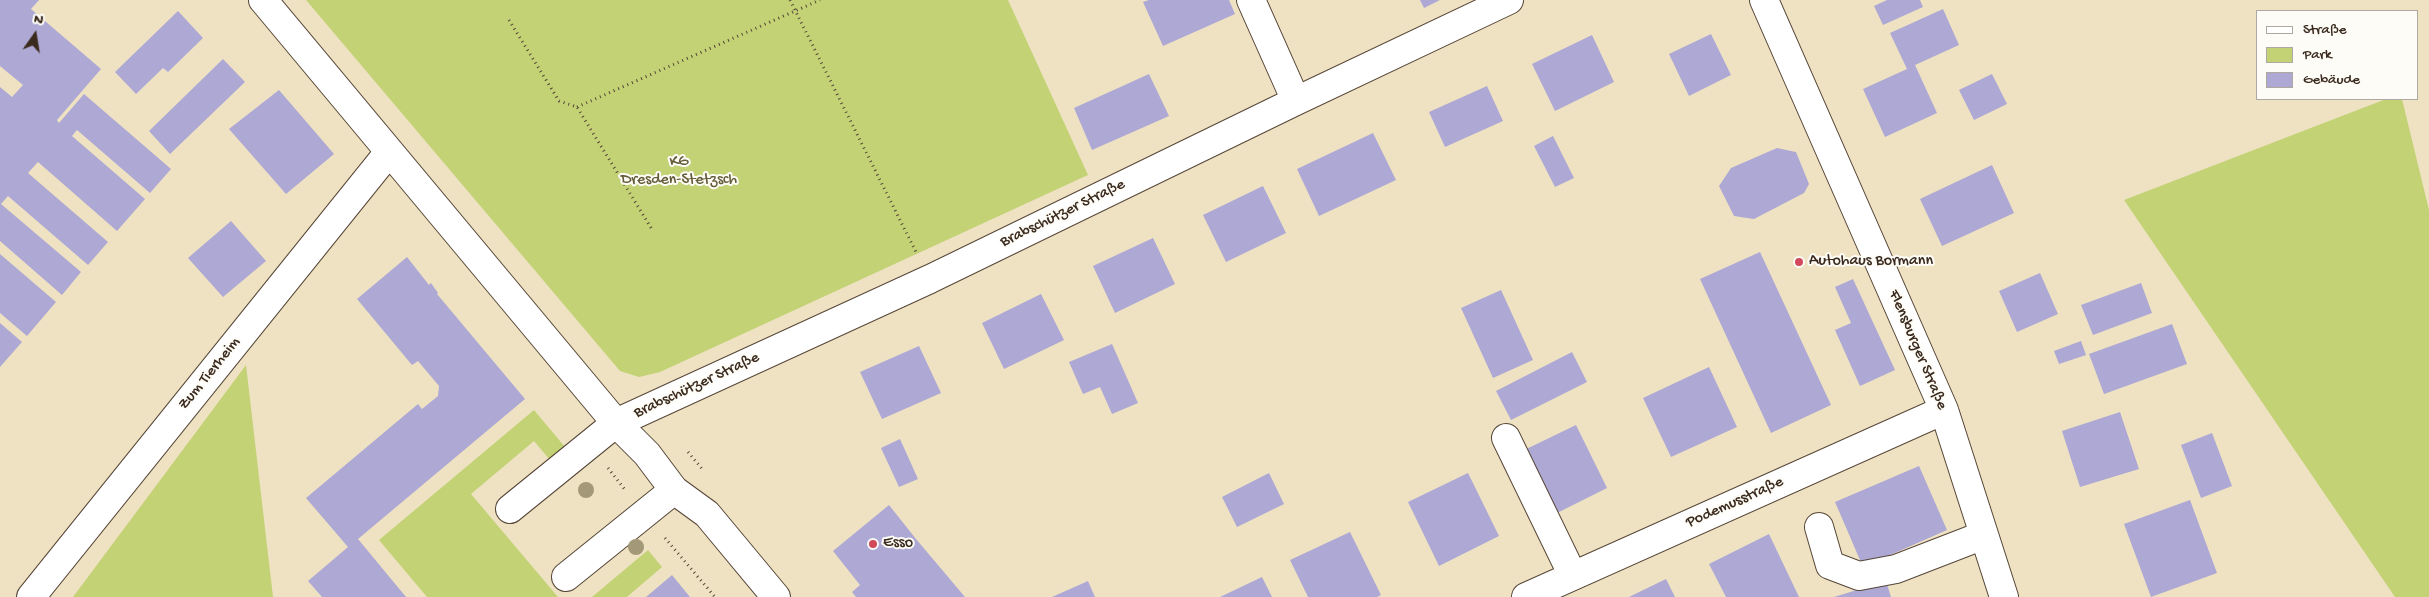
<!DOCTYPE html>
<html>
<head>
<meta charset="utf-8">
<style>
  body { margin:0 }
  #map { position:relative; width:2429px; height:597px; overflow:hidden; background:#efe2c3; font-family:"Gochi Hand",sans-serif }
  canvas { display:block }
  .legend { position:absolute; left:2256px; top:10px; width:162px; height:90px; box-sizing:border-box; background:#fdfcf7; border:1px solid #afa8a0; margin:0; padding:6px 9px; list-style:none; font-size:15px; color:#3b2a1e }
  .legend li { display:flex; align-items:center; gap:10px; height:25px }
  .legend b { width:25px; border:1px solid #afa8a0 }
  .north { position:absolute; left:10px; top:10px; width:50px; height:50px; -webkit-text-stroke:4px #fdfcf7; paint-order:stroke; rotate:13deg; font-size:14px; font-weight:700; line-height:20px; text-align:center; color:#3b2a1e }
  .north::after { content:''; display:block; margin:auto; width:18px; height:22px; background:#3b2a1e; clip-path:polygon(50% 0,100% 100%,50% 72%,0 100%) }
</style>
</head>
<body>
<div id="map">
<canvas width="2429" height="597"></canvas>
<ul class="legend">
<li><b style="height:6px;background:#fff"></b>Straße</li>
<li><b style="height:14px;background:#c3d275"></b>Park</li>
<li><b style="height:14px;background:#ada8d4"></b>Gebäude</li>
</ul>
<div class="north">N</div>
</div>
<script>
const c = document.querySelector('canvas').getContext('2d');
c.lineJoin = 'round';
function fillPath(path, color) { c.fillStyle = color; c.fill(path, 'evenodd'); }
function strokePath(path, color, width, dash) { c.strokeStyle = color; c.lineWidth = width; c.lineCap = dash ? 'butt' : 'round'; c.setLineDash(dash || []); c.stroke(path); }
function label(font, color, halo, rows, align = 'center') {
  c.font = font + ' "Gochi Hand",sans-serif'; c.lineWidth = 4; c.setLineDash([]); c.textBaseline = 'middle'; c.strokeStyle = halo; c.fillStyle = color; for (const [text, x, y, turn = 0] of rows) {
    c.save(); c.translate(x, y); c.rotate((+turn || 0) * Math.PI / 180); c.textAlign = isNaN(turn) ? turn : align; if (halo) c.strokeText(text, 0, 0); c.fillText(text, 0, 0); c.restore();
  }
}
fillPath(new Path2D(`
  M306,0H1008L1088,175L660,372L639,377L620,371Z
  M2386,99H2402L2429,210V597H2395L2124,200Z
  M246,365L273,597H73Z
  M534,410L565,447L550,460L534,441L471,494L558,597H427L379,540Z
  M648,550L662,567L627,597H592Z`), '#c3d275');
fillPath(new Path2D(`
  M0,0H39L31,9L101,69L57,120L59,123L84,94L171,169L150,193L77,130L72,136L145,199L117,231L38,162L28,173L108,242L88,265L8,196L1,204L81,272L62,295L0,241V87L12,97L23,85L0,66Z
  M1149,0H1229L1235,14L1163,46L1143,2Z
  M1420,0H1440L1424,8Z
  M1887,0H1920L1923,7L1883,25L1874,6Z
  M1943,9L1959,45L1915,65L1937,113L1885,137L1863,89L1907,69L1890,33Z
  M178,11L203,38L168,72L163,68L136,94L115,72Z
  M1711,34L1731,75L1689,96L1669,54Z
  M1592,35L1614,82L1555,111L1532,64Z
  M223,59L245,82L170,154L149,131Z
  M1149,74L1169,116L1092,150L1074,108Z
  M1992,74L2007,104L1974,120L1959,90Z
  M1487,86L1503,121L1445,147L1429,112Z
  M279,90L334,154L286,194L229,129Z
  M1373,133L1396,180L1319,216L1297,169Z
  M1553,136L1574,178L1555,187L1534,146Z
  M1777,148L1796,152L1809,184L1804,193L1754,219L1734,216L1719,186L1731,168Z
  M1992,165L2014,213L1942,246L1920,199Z
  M1263,186L1286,233L1226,262L1203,215Z
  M231,221L266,261L223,297L188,258Z
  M1153,238L1175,284L1115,313L1093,266Z
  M1760,252L1831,405L1771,433L1700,279Z
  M0,254L56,302L27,336L0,313Z
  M407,257L429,285L431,283L438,293L437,294L525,399L358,539L406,597H322L308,581L348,547L306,498L418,404L422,409L438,396L439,386L418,361L412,365L357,299Z
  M2040,273L2058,314L2017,332L1999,291Z
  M1853,279L1895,370L1860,386L1835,330L1851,323L1835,287Z
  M2141,283L2152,313L2093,335L2081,305Z
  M1501,290L1533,360L1493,378L1461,308Z
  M1041,294L1064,340L1004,369L982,323Z
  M0,323L22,342L0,367Z
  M2172,324L2187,364L2104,394L2089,354Z
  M2081,341L2086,355L2059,364L2054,351Z
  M1112,344L1138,403L1112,414L1100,387L1083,394L1069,362Z
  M919,346L941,393L882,419L860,372Z
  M1572,352L1587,382L1511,420L1496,391Z
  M1709,367L1737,427L1671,457L1643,398Z
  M2120,412L2139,469L2080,487L2062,431Z
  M1576,425L1607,488L1547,518L1516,454Z
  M2212,433L2232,486L2201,498L2181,445Z
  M900,439L918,479L899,487L881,448Z
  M1919,466L1947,530L1863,567L1835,502Z
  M1269,473L1284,504L1237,527L1222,497Z
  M1468,473L1499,536L1439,566L1408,502Z
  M2190,500L2217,573L2151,597L2124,524Z
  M889,505L916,539L965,597H856L852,592L860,585L833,551Z
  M1350,532L1381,595L1377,597H1308L1290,560Z
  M1769,534L1799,597H1726L1709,564Z
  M672,575L690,597H646Z
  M1262,577L1272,597H1220Z
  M1666,579L1675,597H1629Z
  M1088,581L1095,597H1052Z
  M1886,581L1891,597H1834Z`), '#ada8d4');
const minor = new Path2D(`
  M1251,0L1296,101
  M1764,0L1944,410L2004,597
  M1506,438L1573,576
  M510,509L616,423L930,279L1296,101L1509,0
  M1819,527L1830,565L1859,576L1896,569L1984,535
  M566,577L674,490
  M31,597L389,152
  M1526,597L1944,410`);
const major = new Path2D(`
  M263,0L616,423L647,454L674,490L707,514L776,597`);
strokePath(minor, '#564637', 30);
strokePath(major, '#564637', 30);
strokePath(new Path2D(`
  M790,0L916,252
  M509,20L559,101L577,107L653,231
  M577,107L820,0
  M688,452L703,470
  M608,468L626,491
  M665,538L715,597`), '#564637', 3, [1, 4]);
strokePath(minor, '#fff', 28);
strokePath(major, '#fff', 28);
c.fillStyle = '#a39877';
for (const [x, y] of [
  [586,490],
  [636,547]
]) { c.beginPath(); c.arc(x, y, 8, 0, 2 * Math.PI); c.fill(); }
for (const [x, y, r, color] of [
  [1799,262,5,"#d1495b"],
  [873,544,5,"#d1495b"]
]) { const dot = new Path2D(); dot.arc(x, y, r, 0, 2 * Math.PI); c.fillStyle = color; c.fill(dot); strokePath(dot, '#fdfcf7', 2); }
label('16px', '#645c38', '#fdfcf7', [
  ["KG",679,163],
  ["Dresden-Stetzsch",679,181]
]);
label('16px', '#3b2a1e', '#fdfcf7', [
  ["Brabschützer Straße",1063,214,-26],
  ["Flensburger Straße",1917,350,67],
  ["Zum Tierheim",210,374,-51],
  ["Brabschützer Straße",697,386,-25],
  ["Podemusstraße",1735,503,-24]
]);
label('16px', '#3b2a1e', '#fdfcf7', [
  ["Autohaus Bormann",1809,262],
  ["Esso",883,544]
], 'left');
</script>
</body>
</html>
